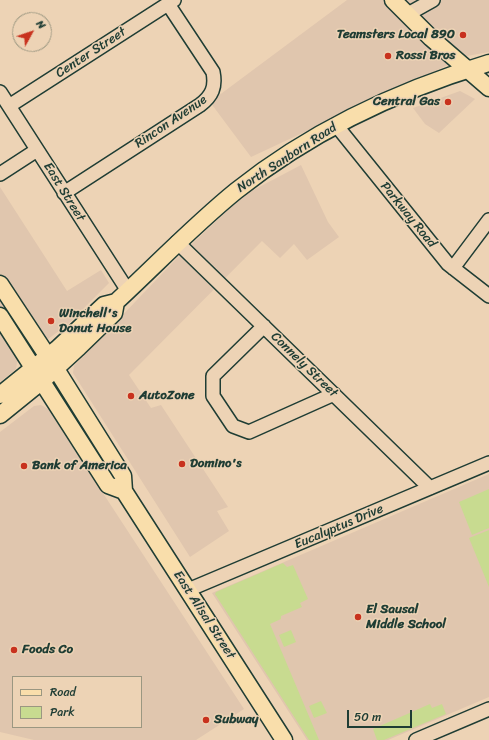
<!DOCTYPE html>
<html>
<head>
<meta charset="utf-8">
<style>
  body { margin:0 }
  #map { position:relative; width:489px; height:740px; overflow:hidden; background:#edd3b5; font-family:Sriracha,sans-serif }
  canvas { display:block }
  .legend { position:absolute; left:12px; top:676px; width:130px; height:52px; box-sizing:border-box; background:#edd3b5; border:1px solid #9b9781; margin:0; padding:5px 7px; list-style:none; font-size:12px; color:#1f3d34 }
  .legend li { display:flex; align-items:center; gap:8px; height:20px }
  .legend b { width:20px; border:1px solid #9b9781 }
  .north { position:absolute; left:12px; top:12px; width:40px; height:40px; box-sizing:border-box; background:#edd3b5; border:1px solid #9b9781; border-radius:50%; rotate:50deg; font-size:11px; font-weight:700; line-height:16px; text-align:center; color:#1f3d34 }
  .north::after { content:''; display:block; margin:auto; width:14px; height:18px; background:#c8321e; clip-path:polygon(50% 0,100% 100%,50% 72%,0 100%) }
  .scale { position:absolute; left:347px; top:710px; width:65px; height:18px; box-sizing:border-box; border:2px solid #1f3d34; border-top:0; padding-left:5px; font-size:12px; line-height:14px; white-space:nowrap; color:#1f3d34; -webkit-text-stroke:3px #edd3b5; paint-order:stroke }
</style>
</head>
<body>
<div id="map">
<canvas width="489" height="740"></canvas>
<ul class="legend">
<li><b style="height:5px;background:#f9deab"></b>Road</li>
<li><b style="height:11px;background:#c8db90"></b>Park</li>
</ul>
<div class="north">N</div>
<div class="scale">50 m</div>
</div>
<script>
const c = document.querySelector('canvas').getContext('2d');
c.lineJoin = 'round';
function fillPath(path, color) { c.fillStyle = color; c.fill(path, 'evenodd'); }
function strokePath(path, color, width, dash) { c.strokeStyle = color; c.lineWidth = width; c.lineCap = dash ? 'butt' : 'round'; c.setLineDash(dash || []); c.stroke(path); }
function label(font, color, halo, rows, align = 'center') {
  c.font = font + ' Sriracha,sans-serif'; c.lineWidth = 3; c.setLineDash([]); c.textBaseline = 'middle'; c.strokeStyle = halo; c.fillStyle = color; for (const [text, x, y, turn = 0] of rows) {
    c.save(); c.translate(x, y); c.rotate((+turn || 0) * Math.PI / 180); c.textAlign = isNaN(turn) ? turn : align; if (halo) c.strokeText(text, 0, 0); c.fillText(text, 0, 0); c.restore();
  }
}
fillPath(new Path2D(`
  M347,0H489V52L467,56L251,157L210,102Z
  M460,91L475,99L439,133L425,124L413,108Z
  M301,165L328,222L339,237L307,260L294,244L280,258L262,241L129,375L151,408L161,405L228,507L217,511L229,531L190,557L73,373L74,366L177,258L244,195Z
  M0,187L67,291L101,270L109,283L67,325L17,362L16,369L0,382Z
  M41,405L48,409L244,709L196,740H34L0,732V432L34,406ZM13,677H141V727H13Z
  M489,474V697L388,740H307L212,593Z`), '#e0c6ae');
fillPath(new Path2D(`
  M489,489V528L472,535L459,502Z
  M489,530V587L469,538Z
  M283,563L287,567L293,565L308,599L300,603L302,607L281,616V619L270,624L319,740H309L215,594L216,592Z
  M291,630L296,642L284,647L279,635Z
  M321,701L327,713L314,718L309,706Z
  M430,704L432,708L442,704L446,714L384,740H377L373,729Z`), '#c8db90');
const minor = new Path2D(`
  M408,14L433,0
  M0,92L128,291
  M9,106L174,0
  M336,125L448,264L489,296
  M0,174L37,150
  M64,193L200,105C212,96 216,87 213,72L168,4
  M177,242L430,488
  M453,268L489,220
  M264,326L213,376V396L233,426L249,432L334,394
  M188,590L489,463
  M416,740L489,709`);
const major = new Path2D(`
  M393,0L431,38L489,88
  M0,284L56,369L123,476L124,491L284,740
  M0,316L108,485L124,491
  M0,395L57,349L104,305L116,302C156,265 193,226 236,191C310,132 399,90 489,63
  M0,415L42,381L79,347L114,313L116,302`);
strokePath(minor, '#1f3d34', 16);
strokePath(major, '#1f3d34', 19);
strokePath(minor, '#edd3b5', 13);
strokePath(major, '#f9deab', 16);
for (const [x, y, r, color] of [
  [463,35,4,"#c8321e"],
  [388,56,4,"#c8321e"],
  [448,102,4,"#c8321e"],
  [51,321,4,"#c8321e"],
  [131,396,4,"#c8321e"],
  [182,464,4,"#c8321e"],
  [24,466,4,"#c8321e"],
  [358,617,4,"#c8321e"],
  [14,650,4,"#c8321e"],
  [206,720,4,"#c8321e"]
]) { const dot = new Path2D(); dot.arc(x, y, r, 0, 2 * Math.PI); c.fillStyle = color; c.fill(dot); strokePath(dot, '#edd3b5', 1.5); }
label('bold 13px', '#1f3d34', '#edd3b5', [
  ["Teamsters Local 890",455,35,"right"],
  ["Rossi Bros",396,56],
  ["Central Gas",440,102,"right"],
  ["Winchell's",59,314],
  ["Donut House",59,329],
  ["AutoZone",139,396],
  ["Domino's",190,464],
  ["Bank of America",32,466],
  ["El Sausal",366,610],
  ["Middle School",366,625],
  ["Foods Co",22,650],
  ["Subway",214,720]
], 'left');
label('13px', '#1f3d34', '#edd3b5', [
  ["Center Street",91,53,-33],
  ["Rincon Avenue",171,122,-34],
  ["North Sanborn Road",287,158,-33],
  ["East Street",64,192,58],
  ["Parkway Road",408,215,51],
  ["Connely Street",304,365,44],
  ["Eucalyptus Drive",339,527,-23],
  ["East Alisal Street",204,615,57]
]);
</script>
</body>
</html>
